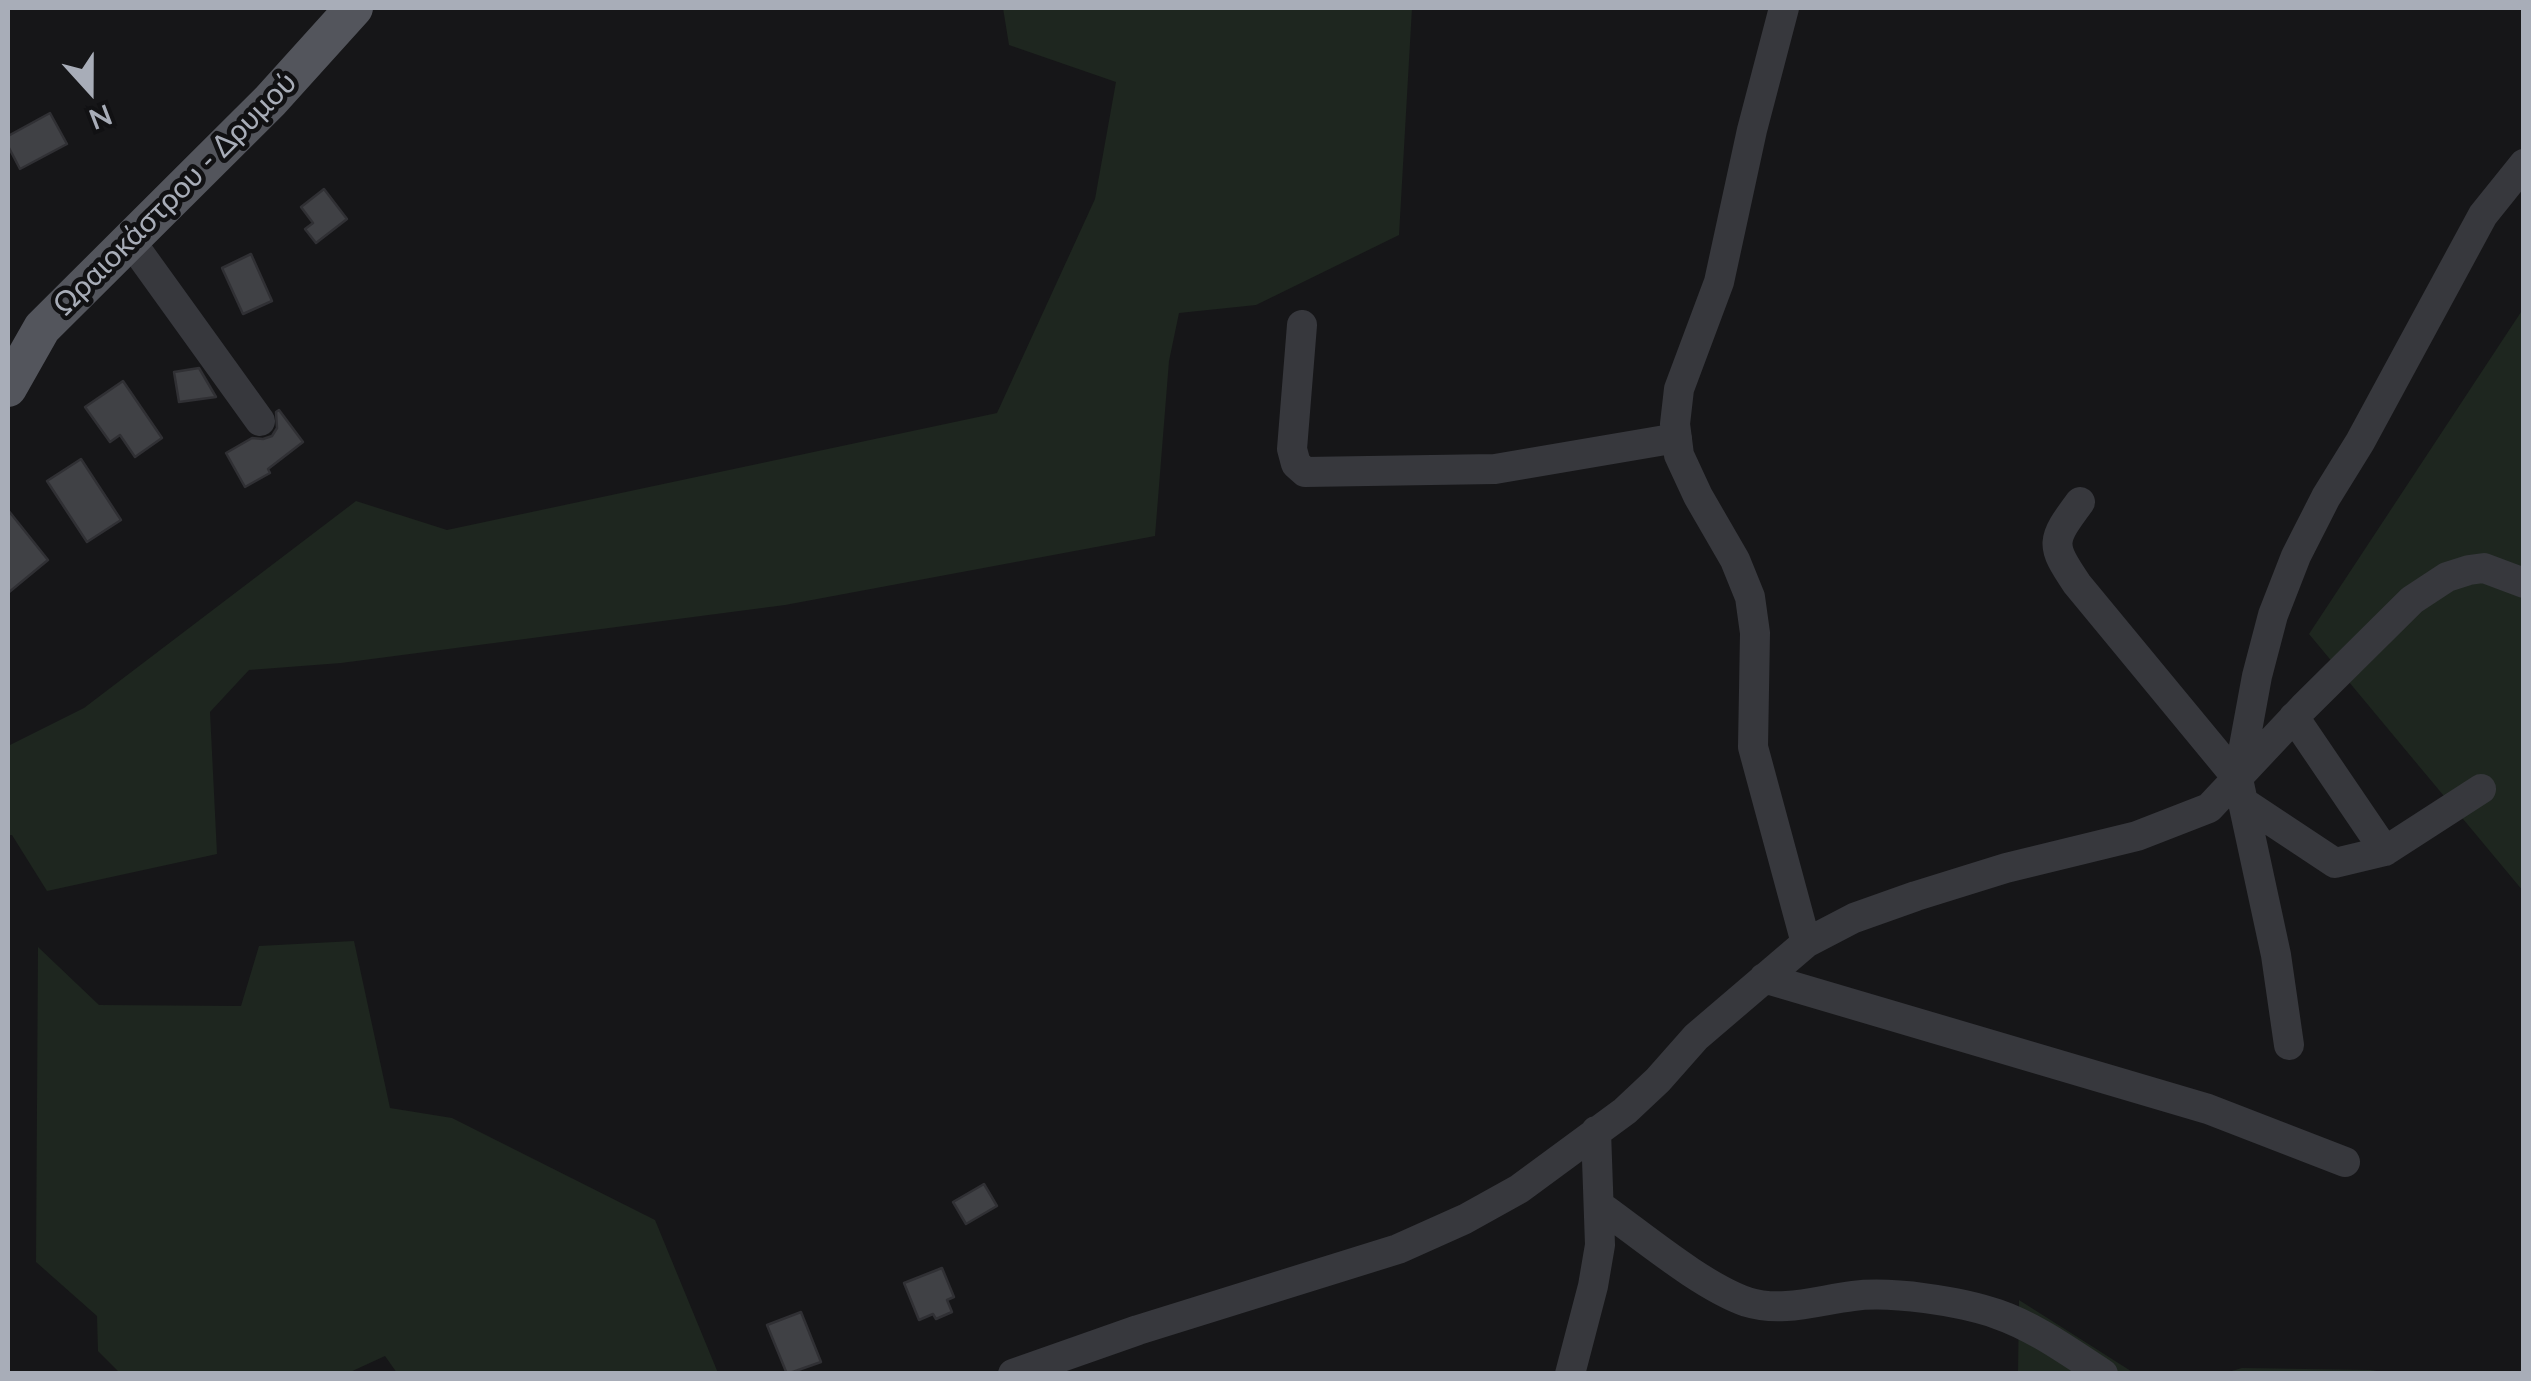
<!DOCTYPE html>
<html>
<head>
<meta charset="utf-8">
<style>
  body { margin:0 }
  #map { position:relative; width:2531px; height:1381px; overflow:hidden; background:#161618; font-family:Lato,sans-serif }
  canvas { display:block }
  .frame { position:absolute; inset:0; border:10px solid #a8adb8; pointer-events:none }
  .north { position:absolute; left:40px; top:40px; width:100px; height:100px; -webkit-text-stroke:8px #111113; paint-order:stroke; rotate:159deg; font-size:28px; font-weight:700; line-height:40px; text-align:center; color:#a8adb8 }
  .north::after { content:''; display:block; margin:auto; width:35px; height:45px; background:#a8adb8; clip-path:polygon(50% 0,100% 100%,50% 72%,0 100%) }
</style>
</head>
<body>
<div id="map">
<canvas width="2531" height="1381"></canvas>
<div class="frame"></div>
<div class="north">N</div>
</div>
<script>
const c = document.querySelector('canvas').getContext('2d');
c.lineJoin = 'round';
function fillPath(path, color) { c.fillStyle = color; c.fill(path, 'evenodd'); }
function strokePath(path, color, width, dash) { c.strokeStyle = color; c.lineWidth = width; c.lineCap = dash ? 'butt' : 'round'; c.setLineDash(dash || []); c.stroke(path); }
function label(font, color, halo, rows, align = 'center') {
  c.font = font + ' Lato,sans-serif'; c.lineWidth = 9; c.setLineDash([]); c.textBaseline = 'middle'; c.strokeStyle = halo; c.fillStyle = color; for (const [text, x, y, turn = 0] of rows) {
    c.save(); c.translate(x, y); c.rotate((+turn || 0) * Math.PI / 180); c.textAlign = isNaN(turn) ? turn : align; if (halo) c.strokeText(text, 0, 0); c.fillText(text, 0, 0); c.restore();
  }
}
fillPath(new Path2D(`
  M1003,8H1412L1399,235L1256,305L1179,313L1169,361L1155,536L785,605L341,663L249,670L210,712L217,854L47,891L12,835H8V746L84,708L356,501L447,530L997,413L1095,199L1116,82L1009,45Z
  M2523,309V891L2309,634Z
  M354,941L390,1108L452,1118L655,1220L718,1373H397L385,1356L348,1373L121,1374L98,1351L97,1316L36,1262L38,947L99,1005L241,1006L259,946Z
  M2019,1300L2134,1373L2018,1374Z
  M2242,1368L2371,1370L2389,1373H2225Z`), '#1e261f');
const building = new Path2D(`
  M50,113L67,144L20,169L8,146V136Z
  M324,189L347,219L316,243L305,229L313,223L301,207Z
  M251,254L272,301L243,314L222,268Z
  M199,368L216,397L179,402L174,372Z
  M123,381L162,438L135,457L120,435L110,442L85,407Z
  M279,410L303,442L268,469L270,473L245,487L226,453L252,438L263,439L272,436L277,428L276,412Z
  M81,459L121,520L87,542L47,481Z
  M8,510L48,560L8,593Z
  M984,1184L997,1206L966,1224L953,1202Z
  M942,1268L954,1297L947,1300L952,1312L936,1319L933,1314L919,1320L904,1283Z
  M801,1312L821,1362L787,1374L767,1325Z`);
fillPath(building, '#404145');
strokePath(building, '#303034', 2.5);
strokePath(new Path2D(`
  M1784,8L1752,130L1719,282L1679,389L1675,424L1679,455L1698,496L1735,560L1750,597L1755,633L1753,747L1806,943
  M129,239L260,421
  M1302,325L1292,449L1296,464L1305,472L1495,469L1677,438
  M2080,502C2051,541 2050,544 2077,584L2238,779
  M2294,717L2385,851
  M2243,802L2335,863L2385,851L2481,789
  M1764,978L2208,1109L2345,1162
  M2289,1045L2276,955L2238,779L2257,676L2273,615L2296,556L2326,497L2360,442L2483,215L2524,164
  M1600,1206C1641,1235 1701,1286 1747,1302C1782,1313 1819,1300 1853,1296C1891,1291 1960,1301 1997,1314C2035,1327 2069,1352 2103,1374
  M1013,1374L1138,1330L1398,1249L1465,1219L1519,1189L1625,1111L1658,1080L1696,1037L1806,943L1854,918L1916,896L2006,868L2137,836L2209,808L2303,708L2412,600L2447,577L2469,570L2484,568L2524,583
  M1570,1374L1593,1286L1600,1245L1596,1131`), '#37383d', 30);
strokePath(new Path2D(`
  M8,388L42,328L270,101L354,8`), '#53555c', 38);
label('30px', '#a8adb8', '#111113', [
  ["Ωραιοκάστρου - Δρυμού",175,194,-45]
]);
</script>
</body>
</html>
